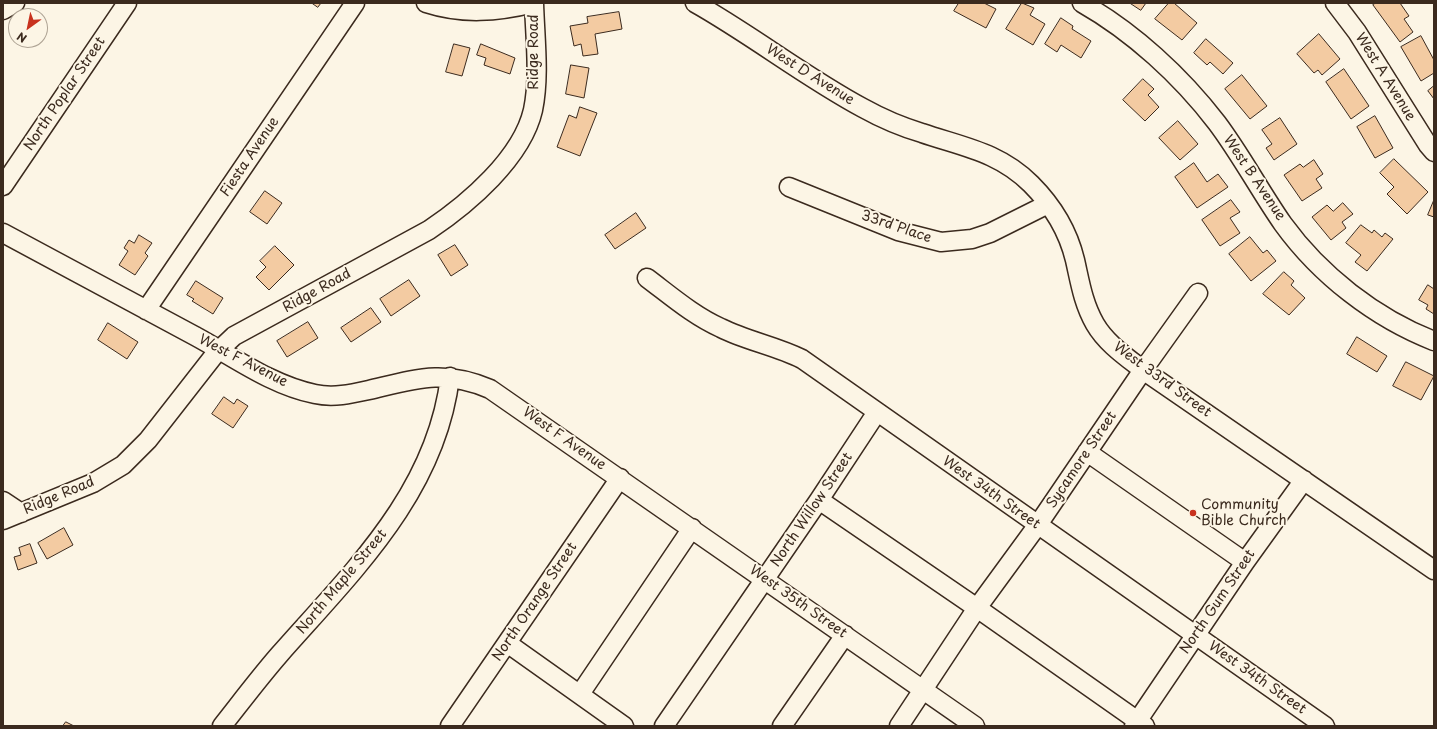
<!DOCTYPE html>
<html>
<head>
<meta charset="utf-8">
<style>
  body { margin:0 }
  #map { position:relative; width:1437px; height:729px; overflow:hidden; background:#fcf5e5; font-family:"Playpen Sans",sans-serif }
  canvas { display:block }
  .frame { position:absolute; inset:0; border:4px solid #3b2a1e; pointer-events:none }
  .north { position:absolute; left:8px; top:8px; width:40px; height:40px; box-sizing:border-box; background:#fcf5e5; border:1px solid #afa495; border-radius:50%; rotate:213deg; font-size:11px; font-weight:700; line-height:16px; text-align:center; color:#3b2a1e }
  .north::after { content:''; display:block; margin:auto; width:14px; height:18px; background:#c8321e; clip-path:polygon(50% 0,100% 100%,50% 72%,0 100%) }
</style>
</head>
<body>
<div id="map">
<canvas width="1437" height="729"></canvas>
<div class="frame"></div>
<div class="north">N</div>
</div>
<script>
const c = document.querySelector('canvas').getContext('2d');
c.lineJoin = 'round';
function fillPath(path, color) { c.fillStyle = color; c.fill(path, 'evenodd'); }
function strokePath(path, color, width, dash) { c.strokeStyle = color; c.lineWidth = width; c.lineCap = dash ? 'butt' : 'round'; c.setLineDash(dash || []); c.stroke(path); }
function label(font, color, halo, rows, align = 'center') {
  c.font = font + ' "Playpen Sans",sans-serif'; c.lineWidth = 4; c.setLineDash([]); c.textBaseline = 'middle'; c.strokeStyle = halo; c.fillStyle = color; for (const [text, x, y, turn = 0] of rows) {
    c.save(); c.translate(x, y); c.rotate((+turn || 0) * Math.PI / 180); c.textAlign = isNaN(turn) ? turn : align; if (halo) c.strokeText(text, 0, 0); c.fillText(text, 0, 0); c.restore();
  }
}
const building = new Path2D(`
  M312,3H321L318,7Z
  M959,3H984L996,9L986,28L954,11Z
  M1022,3L1034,8L1030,15L1045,24L1033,45L1006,29Z
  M1130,3H1146L1141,10Z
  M1169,3H1174L1197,23L1182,40L1155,19Z
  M1376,3H1400L1409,16L1404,19L1413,32L1400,42L1373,5Z
  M619,12L622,29L595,34L598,54L583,56L581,44L574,46L570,26L588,23L587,17Z
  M1061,18L1073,26L1072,29L1091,41L1081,58L1061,45L1057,52L1045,44Z
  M1319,34L1340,59L1322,75L1318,70L1314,73L1297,54Z
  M1421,36L1434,60V73L1421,81L1401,47Z
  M1206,39L1233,63L1223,74L1210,62L1207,65L1194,53Z
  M454,44L470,48L462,76L446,72Z
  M481,44L515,58L510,74L484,65L486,58L477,55Z
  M571,65L589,68L584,98L566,94Z
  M1344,69L1369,106L1351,119L1326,82Z
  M1242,75L1267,106L1250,119L1225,89Z
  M1143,79L1154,89L1148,95L1159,107L1145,121L1123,100Z
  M1434,86V99L1428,91Z
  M580,107L597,113L580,156L557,147L569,115L576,118Z
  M1375,116L1393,148L1375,158L1357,127Z
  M1280,118L1297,144L1274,160L1266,148L1272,144L1262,130Z
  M1178,121L1198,144L1180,160L1159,138Z
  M1394,159L1428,192L1407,214L1387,194L1394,187L1380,173Z
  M1314,160L1323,174L1316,179L1322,188L1302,201L1284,175L1300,164L1303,167Z
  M1194,163L1207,182L1218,174L1228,187L1197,208L1175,177Z
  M265,191L282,203L267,224L250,212Z
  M1231,200L1240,212L1230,218L1240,233L1220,246L1202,220Z
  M1434,200V217L1428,215Z
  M1343,203L1353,214L1342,222L1346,228L1331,240L1312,217L1327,205L1333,211Z
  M636,213L646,228L615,249L605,235Z
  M1361,225L1372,233L1374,230L1382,237L1385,233L1393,239L1367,271L1355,262L1361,255L1346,243Z
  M139,235L152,243L145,253L148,256L135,275L119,265L128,251L124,248L129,240L134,243Z
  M1250,237L1263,253L1267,250L1276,261L1251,281L1229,254Z
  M455,245L468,265L451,276L438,255Z
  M275,246L294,265L269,290L256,277L266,267L260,261Z
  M1284,272L1294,281L1291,285L1305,298L1289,315L1263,294Z
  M409,280L420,296L391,316L380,299Z
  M196,281L223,298L213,314L192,301L194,299L187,295Z
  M1428,285L1434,289V314L1426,309L1428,305L1419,300Z
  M371,308L381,322L351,342L341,328Z
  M308,322L318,338L287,357L277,341Z
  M108,323L138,342L127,359L98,340Z
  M1357,337L1387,356L1377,372L1347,354Z
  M1406,362L1434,376L1421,400L1393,386Z
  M224,397L234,404L237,399L248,406L233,428L212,414Z
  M64,528L73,545L47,559L38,543Z
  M30,544L37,563L18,570L14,557L21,555L19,548Z
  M66,722L74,726H63Z`);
fillPath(building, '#f3cba2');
strokePath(building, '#3b2a1e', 1);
const minor = new Path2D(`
  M426,3C463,15 497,12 534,3
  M695,3C752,35 805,77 863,108C881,118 902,127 922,133C963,147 999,152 1031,184C1052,205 1068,231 1075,260C1080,282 1083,303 1095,324C1106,343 1125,356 1143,370L1434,570
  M1082,3C1133,32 1181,76 1217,123C1241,155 1260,191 1283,224C1320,275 1375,318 1434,341
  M1335,3L1357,32L1428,145L1434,152
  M3,10L15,3
  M3,186L127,3
  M789,187L898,231L941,242L972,239L990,233L1048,204
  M3,233C67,268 131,302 195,336C234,357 271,385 315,394C333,398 351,394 369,390C416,379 443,369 490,389L975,726
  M647,278C671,296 694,316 721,328C747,341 776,346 802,359L1325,726
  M146,310L355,3
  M1087,452L1245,562
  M819,500L977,608L1145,726
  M3,501L21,513
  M3,520L93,483L123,465L148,440L216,353L234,336L429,230C468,204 522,158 533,110C540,76 535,38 534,3
  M507,643L624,726
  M580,694L692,528
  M222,726C241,702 259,678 279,655C352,572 436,493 450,377
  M450,726L620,478
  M664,726L819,500L877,412
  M782,726L845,635
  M899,726L977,608L1037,526L1143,370L1198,293
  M1134,726L1245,562L1304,480`);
strokePath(minor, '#3b2a1e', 21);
strokePath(minor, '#fcf5e5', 18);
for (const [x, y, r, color] of [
  [1193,513,4,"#c8321e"]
]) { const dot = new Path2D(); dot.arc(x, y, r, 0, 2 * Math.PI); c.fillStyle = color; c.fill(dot); strokePath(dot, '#fcf5e5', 1.5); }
label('14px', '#3b2a1e', '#fcf5e5', [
  ["Ridge Road",534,52,-90],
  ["West D Avenue",810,75,32],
  ["West A Avenue",1385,77,58],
  ["North Poplar Street",65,94,-56],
  ["Fiesta Avenue",250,157,-56],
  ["West B Avenue",1254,178,56],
  ["33rd Place",896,227,19],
  ["Ridge Road",317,291,-29],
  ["West F Avenue",243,361,27],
  ["West 33rd Street",1162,380,36],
  ["West F Avenue",564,439,35],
  ["Sycamore Street",1082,460,-56],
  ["West 34th Street",991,493,35],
  ["Ridge Road",59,496,-23],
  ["North Willow Street",812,510,-56],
  ["North Maple Street",342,582,-50],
  ["North Orange Street",535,602,-56],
  ["West 35th Street",798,602,35],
  ["North Gum Street",1218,602,-56],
  ["West 34th Street",1257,678,35]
]);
label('14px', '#3b2a1e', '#fcf5e5', [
  ["Community",1201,505],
  ["Bible Church",1201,521]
], 'left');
</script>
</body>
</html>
